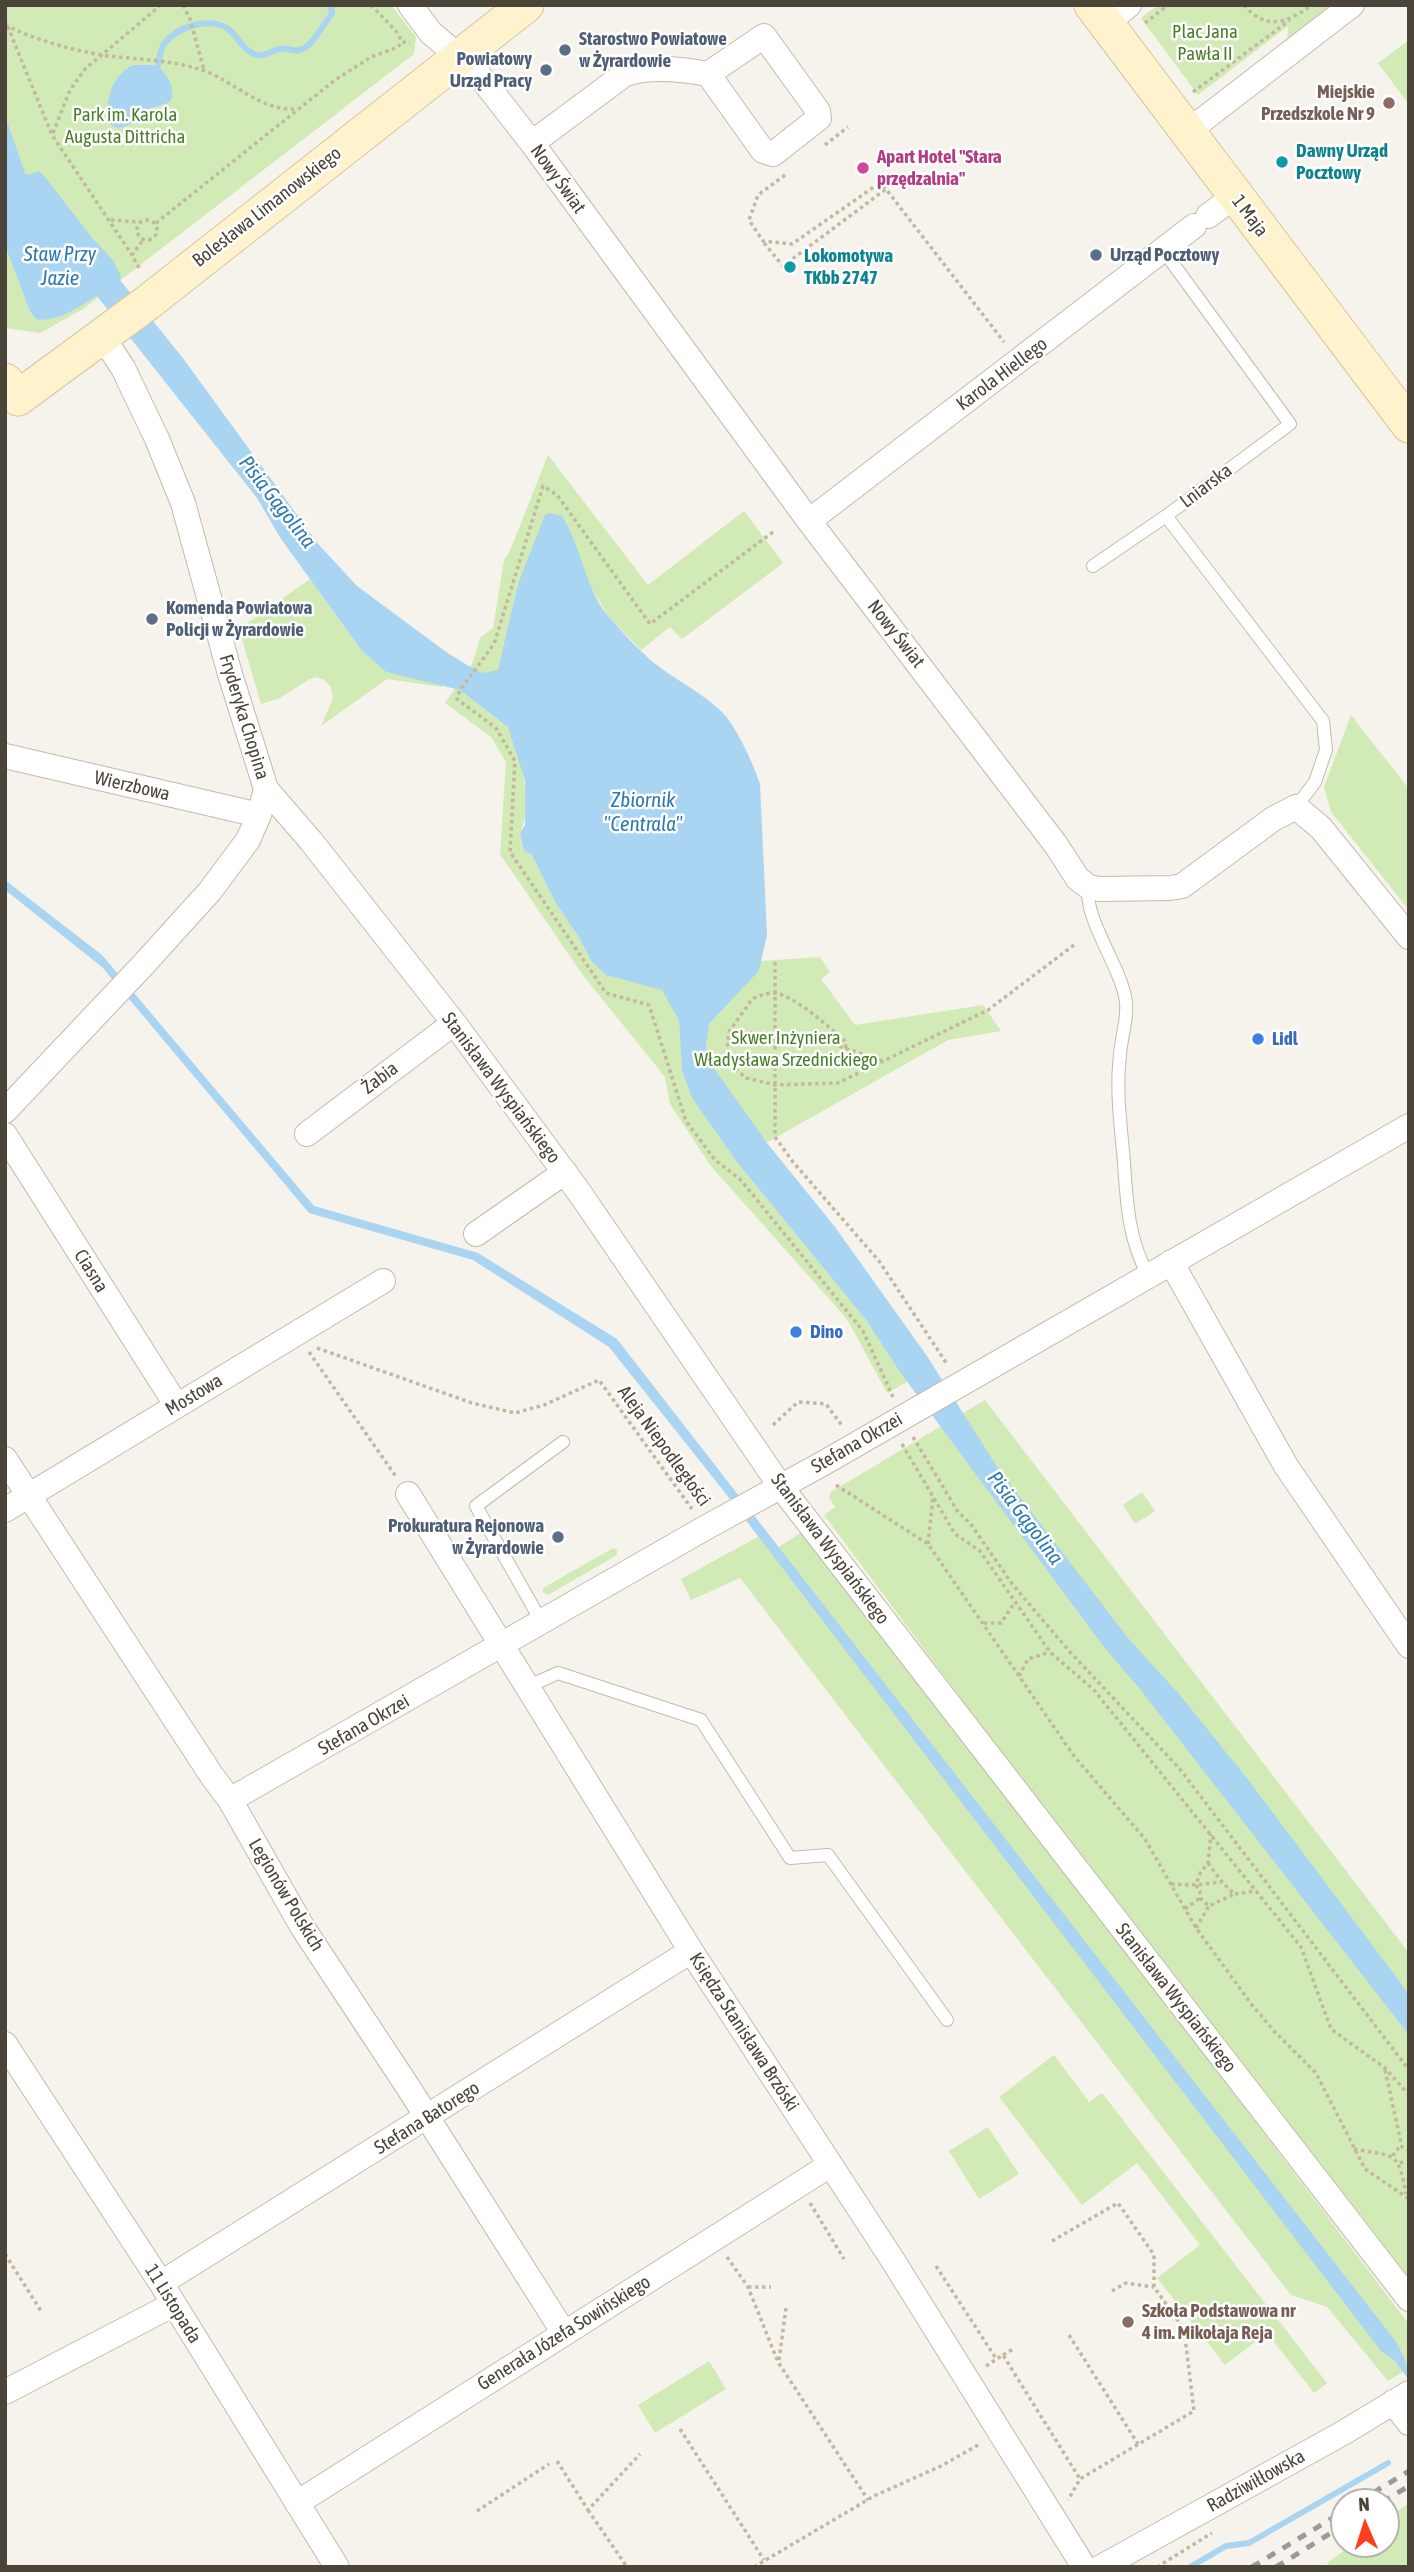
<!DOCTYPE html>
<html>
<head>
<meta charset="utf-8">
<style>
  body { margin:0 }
  #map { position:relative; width:1414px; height:2572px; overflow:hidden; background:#f6f3ec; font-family:"Asap Condensed",sans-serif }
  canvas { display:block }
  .frame { position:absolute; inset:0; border:7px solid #4b4439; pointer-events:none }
  .north { position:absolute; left:1330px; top:2488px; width:70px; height:70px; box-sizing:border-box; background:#fff; border:2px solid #b7b4b0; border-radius:50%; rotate:357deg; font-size:19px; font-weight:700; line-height:28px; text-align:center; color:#4b4439 }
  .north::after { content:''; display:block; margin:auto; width:24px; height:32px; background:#fc3f1d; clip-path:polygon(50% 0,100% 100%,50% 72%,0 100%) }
</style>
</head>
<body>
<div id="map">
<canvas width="1414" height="2572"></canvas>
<div class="frame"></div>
<div class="north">N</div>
</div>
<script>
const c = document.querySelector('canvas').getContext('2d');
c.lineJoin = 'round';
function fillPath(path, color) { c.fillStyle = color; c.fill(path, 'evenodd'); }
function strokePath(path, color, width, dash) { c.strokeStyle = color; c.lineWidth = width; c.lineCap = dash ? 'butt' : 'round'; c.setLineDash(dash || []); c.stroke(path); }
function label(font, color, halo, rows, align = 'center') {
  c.font = font + ' "Asap Condensed",sans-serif'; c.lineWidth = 5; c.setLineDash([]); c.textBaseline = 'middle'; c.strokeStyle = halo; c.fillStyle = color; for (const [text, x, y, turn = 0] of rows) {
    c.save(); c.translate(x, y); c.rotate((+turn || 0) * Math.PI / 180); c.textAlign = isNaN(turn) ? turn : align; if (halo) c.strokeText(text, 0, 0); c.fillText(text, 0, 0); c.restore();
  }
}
fillPath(new Path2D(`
  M5,5H391L416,37L414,54L83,309L40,333L5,328Z
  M1158,5H1339L1287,45L1288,26L1198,95L1141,18Z
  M1409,40V105L1378,63Z
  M548,455L648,585L744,511L783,563L682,639L670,627L641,650L609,617L593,591L518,584L501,664L498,670L467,695C479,705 500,715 509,729C522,748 532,814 520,833L524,851L532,855L555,902L580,939L591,961L606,975L662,989L679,1021L682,1071L692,1098L736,1161L866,1320L907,1382L887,1393L847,1319L710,1165L670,1104L665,1077L582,974L500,854L506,762L491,737L445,703L473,662L480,638L493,628L504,560L509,553Z
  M310,579L362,651L386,672L443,684L442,687L387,679L321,726L333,698L331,688L326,681L317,677L308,680L280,698L261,704L239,629Z
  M1351,715L1409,789V910L1331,812L1324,787Z
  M820,957L830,972L821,979L855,1025L983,1005L1001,1031L948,1040L766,1143L709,1061L706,1047L709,1024L759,971L761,961Z
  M985,1400L1409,1953V2278L965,1704L824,1515L835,1507L829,1498L831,1492Z
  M1142,1492L1155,1511L1135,1524L1123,1505Z
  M805,1530L1409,2324V2368L1388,2381L1327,2307L1291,2295L740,1578L691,1600L681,1579L765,1533L777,1548Z
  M613,1548L617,1550V1555L548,1595L543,1592V1588Z
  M1054,2055L1089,2102L1102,2093L1327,2383L1314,2393L1267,2333L1225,2365L1157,2278L1200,2245L1137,2163L1082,2205L999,2097Z
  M988,2127L1019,2174L979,2199L949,2151Z
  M709,2361L726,2389L655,2433L638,2405Z
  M1409,2503V2567H1330L1327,2563L1353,2544H1386V2519Z`), '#d2eab5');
fillPath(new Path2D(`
  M133,65H158C167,77 177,86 170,102C163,105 155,106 148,110C138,117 120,141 106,118C109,94 111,77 133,65Z
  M5,116L25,173L29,175L39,171L45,177L93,239L112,259L121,276L120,280L182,357L319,545L357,586L449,654L469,666L482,673L498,670L518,584L545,515L549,513L562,516C582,548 585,589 609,617C623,633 639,650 654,663C677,681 703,693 723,713C737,728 754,765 760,784L767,935L759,971L709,1024L706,1047L709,1061L767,1143L835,1227L927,1356L999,1470L1128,1638L1179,1694L1246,1777L1409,1994V2035L1140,1689L1104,1647L900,1372L866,1320L736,1161L692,1098L682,1071L679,1021L662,990L606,975L591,961L580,939L555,902L532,855L524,851L520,833L525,825V781L508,727L460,690L386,672L362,651L281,539L257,498L97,296C79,306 58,323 36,319L30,311L5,245Z
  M5,880L102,955L314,1206L478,1253L617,1339L1397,2343C1403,2356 1409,2366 1409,2380L1394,2360L1381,2351L719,1485L609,1347L473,1260L309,1213L102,967L5,890Z`), '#a9d4f2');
strokePath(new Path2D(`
  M158,65C160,58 160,50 164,44C176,27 208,17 227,28C237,35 242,49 254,54C263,58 271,51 279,49C287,47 293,52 300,50C314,46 322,24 332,14L331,5
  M1190,2567L1226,2546L1249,2543L1388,2463`), '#a9d4f2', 6);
const lane = new Path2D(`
  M1163,250L1290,424L1166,516L1323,721L1326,750L1315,782L1296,807
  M1093,566L1166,516
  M1089,887C1082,916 1122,968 1126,1002C1128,1020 1121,1037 1120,1055C1116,1087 1120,1119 1123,1151C1127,1196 1126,1235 1148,1275
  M541,1621L476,1506L563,1442
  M527,1687L558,1673L701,1720L790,1858L828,1855L947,2020`);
const street = new Path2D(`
  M410,5L431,33L475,70L532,143L809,521L1056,845L1078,879L1089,887L1099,889L1170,888L1182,886L1273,819L1296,807L1321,828L1409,937
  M1106,23L1129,5
  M1187,132L1352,5
  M532,143L625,74C650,66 682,69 708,74L763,151L773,154L819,118L818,111L764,36L708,74
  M1208,216L1235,196
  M809,521L1194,226
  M5,756L259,815
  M266,789L311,841L454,1023L579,1192L781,1487L1409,2299
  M5,1111L143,965L210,891L248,840L259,815L266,789L230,674L183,503L157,439L123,368L102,336
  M307,1134L454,1023
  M5,1135L177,1406
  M476,1234L565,1172
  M1171,1262L1286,1466L1409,1646
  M5,1459L212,1776L230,1800L303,1928L408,2087L564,2333
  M408,1494L691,1951L892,2259L1084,2567
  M5,1510L383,1281
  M230,1800L705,1528L822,1464L1409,1126
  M5,2044L161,2283L337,2567
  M161,2283L691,1951
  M5,2392L174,2304
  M1393,2402L1409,2423
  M297,2503L830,2165
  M1101,2567L1343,2433L1409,2393`);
const secondary = new Path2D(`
  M1092,5L1409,425
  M5,381L18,398L147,303L526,5`);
strokePath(lane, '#c2bbae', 14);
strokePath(street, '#c2bbae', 26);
strokePath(secondary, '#d6c79b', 37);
strokePath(new Path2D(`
  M183,5L190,19L204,70
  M371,5L396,31L402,42L410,43
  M1244,5C1267,32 1288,22 1312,5
  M5,20L52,135L132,255
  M1145,23L1168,5
  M5,25C36,40 68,49 102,55C136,60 169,59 202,70C234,81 259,110 294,109
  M1193,92L1290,20
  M53,133L70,90L85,69L161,5
  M825,145L848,127
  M785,175L758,195L749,220L763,241L792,244L881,182
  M879,180L1004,342
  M137 230a10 10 0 1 1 20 0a10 10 0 1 1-20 0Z
  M111,220L140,222
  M156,223L335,80L371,57L398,47L402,42
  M764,243L783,266L886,189
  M139,268L132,255L143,240
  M773,532L650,624L557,495L543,486L494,644L460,690L457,699L496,728L515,761L510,852L606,993L649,1005L686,1121L715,1160L740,1179L863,1331L893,1397
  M775,962V1137L793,1162L879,1261L947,1364
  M729,1032L810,1036L882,1061
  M846,1048L845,1041C830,1028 792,993 773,993C765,993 759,996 752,999L729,1032L727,1049L733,1067L746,1078L775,1085L838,1083L988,1010L1074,945
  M317,1348L472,1403L515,1413L544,1405L599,1380L692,1509
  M309,1352L397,1478
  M773,1425L798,1402L826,1404L843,1427
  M913,1437L958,1512L970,1523L1013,1585L1070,1652L1179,1768L1409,2070
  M902,1444L955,1534L980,1551L1050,1652L1094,1690L1301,1947L1331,2029L1385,2068L1409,2095
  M836,1485L928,1544L1074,1756L1145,1839L1196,1928L1252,2005L1275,2032L1316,2073L1365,2169L1409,2199
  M928,1544L933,1497
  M984,1623H1001L1015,1602
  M1019,1676L1028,1659L1050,1652
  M1208,1863L1222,1882L1234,1894L1209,1906L1200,1898V1891L1196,1885L1200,1873L1208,1863L1211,1834
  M1171,1884L1196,1885L1221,1882
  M1235,1894L1257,1891
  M1185,1909L1200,1898
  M1196,1928L1209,1906
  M1385,2070L1402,2147L1409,2151
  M1354,2149C1396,2157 1398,2150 1406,2194
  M1393,2156L1396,2150L1402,2147
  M1400,2163L1409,2160
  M810,2203L844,2259
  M1052,2241L1118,2203L1154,2255V2287L1184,2329L1194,2411L1080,2479L1068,2500
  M5,2254L41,2311
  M727,2257L748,2287L778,2362L868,2500
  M936,2266L997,2360
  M748,2287H771
  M1112,2291L1126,2283L1154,2287
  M1069,2335L1138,2444
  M1003,2355L1015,2348
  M779,2360L786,2308
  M986,2366L1003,2355L1080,2479
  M680,2429L764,2560
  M557,2461L588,2510L640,2454
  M588,2510L627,2567
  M477,2511L549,2464
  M754,2567L874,2496L941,2466L980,2444
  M1157,2567L1212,2533`), '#c4b79f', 3.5, [3.5, 3.5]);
strokePath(lane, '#fff', 12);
strokePath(street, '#fff', 24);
strokePath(secondary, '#fff3cd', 35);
strokePath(new Path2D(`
  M1358,2502L1409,2471
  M1382,2502L1409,2486
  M1252,2567L1344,2511
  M1276,2567L1344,2525`), '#9a9a9a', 5, [9, 9]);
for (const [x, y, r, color] of [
  [565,50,7,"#5c6f8a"],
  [546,70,7,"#5c6f8a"],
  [1389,103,7,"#8d6e63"],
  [1282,162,7,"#0f9aa8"],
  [863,168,7,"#d1479c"],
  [1096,255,7,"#5c6f8a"],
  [790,267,7,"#0f9aa8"],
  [152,619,7,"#5c6f8a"],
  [1258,1039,7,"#3f7fe0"],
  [796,1332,7,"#3f7fe0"],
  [558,1537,7,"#5c6f8a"],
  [1128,2322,7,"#8d6e63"]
]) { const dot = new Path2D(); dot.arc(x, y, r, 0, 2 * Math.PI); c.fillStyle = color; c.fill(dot); strokePath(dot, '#fff', 2.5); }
label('19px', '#4a7f2a', '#fff', [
  ["Plac Jana",1205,32],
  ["Pawła II",1205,54],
  ["Park im. Karola",125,115],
  ["Augusta Dittricha",125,137],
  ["Skwer Inżyniera",786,1038],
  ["Władysława Srzednickiego",786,1060]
]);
label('bold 19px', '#4e5e75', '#fff', [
  ["Starostwo Powiatowe",579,39],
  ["w Żyrardowie",579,61],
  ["Powiatowy",532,59,"right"],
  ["Urząd Pracy",532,81,"right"],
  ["Urząd Pocztowy",1110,255],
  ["Komenda Powiatowa",166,608],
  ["Policji w Żyrardowie",166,630],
  ["Prokuratura Rejonowa",544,1526,"right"],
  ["w Żyrardowie",544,1548,"right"]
], 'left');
label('bold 19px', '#785e54', '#fff', [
  ["Miejskie",1375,92],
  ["Przedszkole Nr 9",1375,114],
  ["Szkoła Podstawowa nr",1142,2311,"left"],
  ["4 im. Mikołaja Reja",1142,2333,"left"]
], 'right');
label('bold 19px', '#0d838f', '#fff', [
  ["Dawny Urząd",1296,151],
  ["Pocztowy",1296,173],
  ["Lokomotywa",804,256],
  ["TKbb 2747",804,278]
], 'left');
label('bold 19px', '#b23c85', '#fff', [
  ["Apart Hotel \"Stara",877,157],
  ["przędzalnia\"",877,179]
], 'left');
label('19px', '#4b4439', '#fff', [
  ["Nowy Świat",558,179,54],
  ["Bolesława Limanowskiego",267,207,-38],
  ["1 Maja",1250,216,53],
  ["Karola Hiellego",1002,374,-37],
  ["Lniarska",1206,486,-37],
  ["Nowy Świat",896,634,52],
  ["Fryderyka Chopina",244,717,73],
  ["Wierzbowa",132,786,13],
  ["Żabia",380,1078,-37],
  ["Stanisława Wyspiańskiego",501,1088,53],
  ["Ciasna",91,1271,58],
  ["Mostowa",194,1395,-31],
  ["Stefana Okrzei",857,1443,-30],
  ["Aleja Niepodległości",664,1446,54],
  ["Stanisława Wyspiańskiego",830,1549,53],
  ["Stefana Okrzei",364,1725,-30],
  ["Legionów Polskich",286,1895,59],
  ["Stanisława Wyspiańskiego",1176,1998,52],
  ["Księdza Stanisława Brzóski",744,2032,57],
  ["Stefana Batorego",427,2118,-32],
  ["11 Listopada",173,2304,58],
  ["Generała Józefa Sowińskiego",564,2333,-32],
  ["Radziwiłłowska",1256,2481,-29]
]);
label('bold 19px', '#366cbe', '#fff', [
  ["Lidl",1272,1039],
  ["Dino",810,1332]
], 'left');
label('italic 21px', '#2e7ab2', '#fff', [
  ["Staw Przy",60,254],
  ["Jazie",60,278],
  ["Pisia Gągolina",277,502,52],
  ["Zbiornik",643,800],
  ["\"Centrala\"",643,824],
  ["Pisia Gągolina",1025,1518,53]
]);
</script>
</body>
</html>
